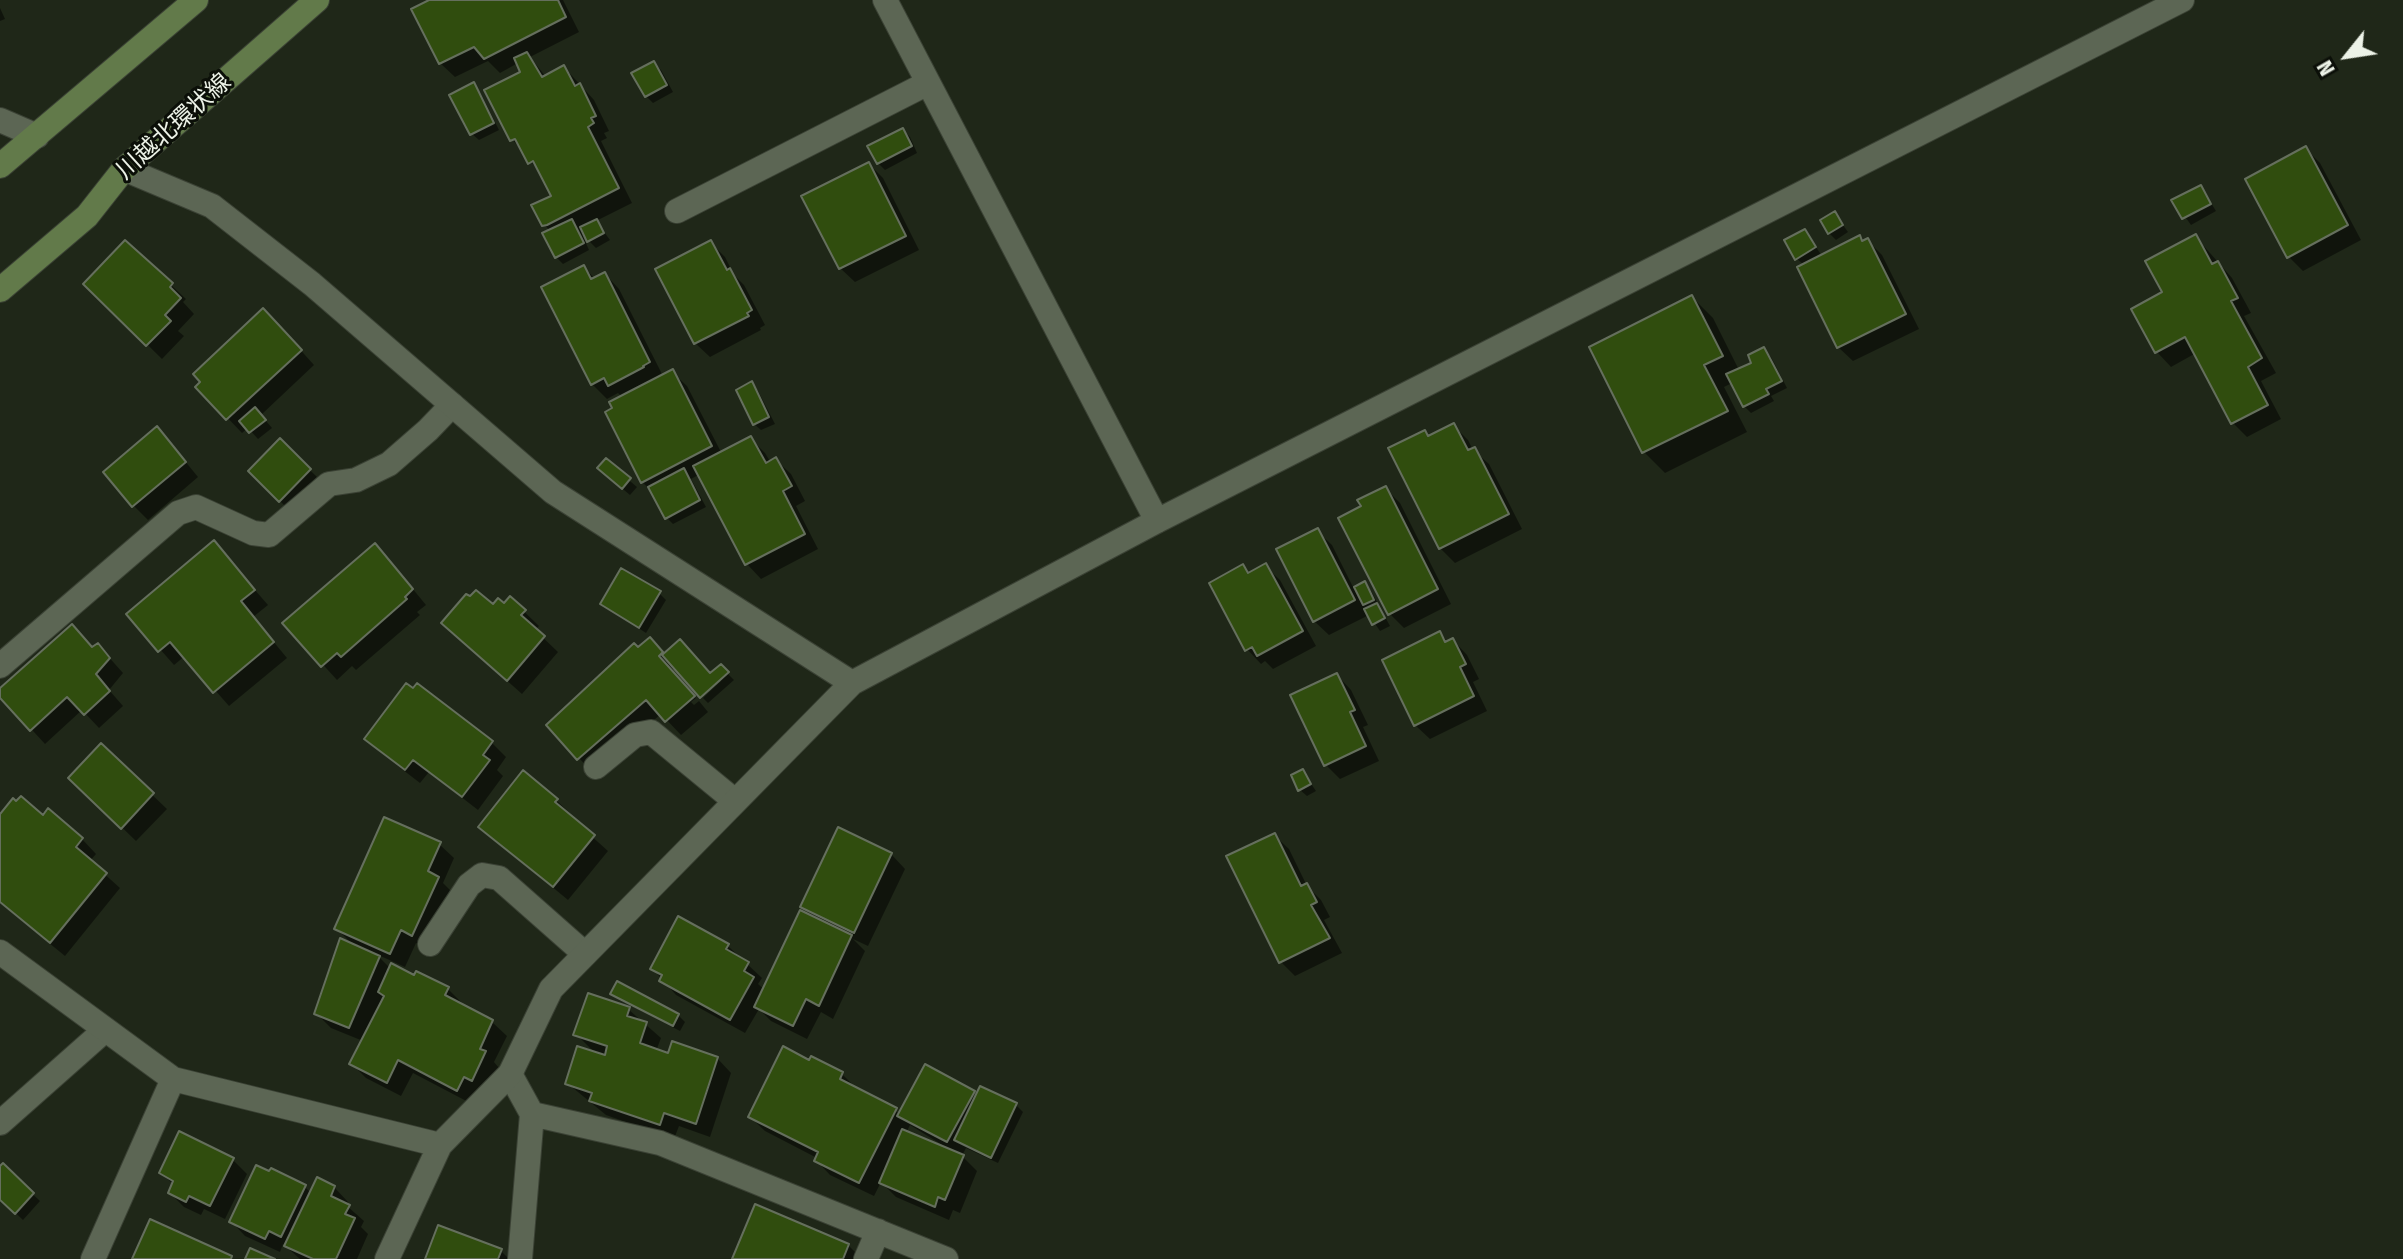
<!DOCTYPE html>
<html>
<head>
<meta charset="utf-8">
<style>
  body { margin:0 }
  #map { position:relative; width:2403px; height:1259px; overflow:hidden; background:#1f2718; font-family:"Fira Sans Condensed",sans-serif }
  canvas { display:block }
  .north { position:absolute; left:2307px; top:16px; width:80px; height:80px; -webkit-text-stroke:6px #0b0f08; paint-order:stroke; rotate:240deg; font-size:22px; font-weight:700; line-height:32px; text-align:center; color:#ecf2e7 }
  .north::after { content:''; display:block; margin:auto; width:28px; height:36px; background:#ecf2e7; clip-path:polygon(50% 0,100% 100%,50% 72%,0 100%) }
</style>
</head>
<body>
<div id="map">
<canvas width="2403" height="1259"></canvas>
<div class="north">N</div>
</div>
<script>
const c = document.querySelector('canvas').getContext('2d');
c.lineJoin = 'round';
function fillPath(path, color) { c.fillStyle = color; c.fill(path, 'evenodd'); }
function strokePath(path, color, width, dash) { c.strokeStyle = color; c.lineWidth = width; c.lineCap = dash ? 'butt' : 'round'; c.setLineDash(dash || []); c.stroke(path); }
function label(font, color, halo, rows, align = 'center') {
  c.font = font + ' "Fira Sans Condensed","Noto Sans JP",sans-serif'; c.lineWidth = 6; c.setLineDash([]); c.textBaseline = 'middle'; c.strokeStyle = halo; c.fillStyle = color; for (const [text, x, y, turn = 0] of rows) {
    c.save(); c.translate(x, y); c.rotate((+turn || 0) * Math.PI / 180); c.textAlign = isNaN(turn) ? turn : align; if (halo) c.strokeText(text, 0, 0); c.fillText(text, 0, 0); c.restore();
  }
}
fillPath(new Path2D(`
  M433,0H563L579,32L530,57L546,77L564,67L594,100L609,131L604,133L607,138L601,141L632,203L596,221L610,240L596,248L582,234L589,250L563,264L556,257L550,231L544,224L554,196L544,177L512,139L523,73L518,63L500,73L488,61L455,77L440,63Z
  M0,8L5,19L0,21Z
  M654,63L661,70L673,92L653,103L646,96Z
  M473,85L480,92L499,130L479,140L472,134Z
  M903,130L910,137L917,153L885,170L878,163Z
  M2306,149L2320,163L2361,240L2303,271L2289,257Z
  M869,164L883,178L919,250L855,282L840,268Z
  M2201,187L2216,211L2191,225L2174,201Z
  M1835,214L1848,232L1836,240L1829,233Z
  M1805,231L1822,256L1860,238L1864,242L1867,240L1882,255L1919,329L1853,361L1838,347L1804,265L1796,258Z
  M2195,236L2232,278L2251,313L2244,316L2276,373L2261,381L2281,419L2247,437L2233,423L2196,353L2171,367L2157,352L2165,293Z
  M711,243L725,257L734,275L744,285L765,325L760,328L761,330L710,357L695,343Z
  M584,267L595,279L605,274L619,289L663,376L672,372L687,386L722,454L751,439L765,453L771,463L776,460L791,474L805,501L796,506L818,549L761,579L747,564L700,474L691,479L706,507L673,524L666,517L653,492L642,482L614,409L622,397L618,393L607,399L592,384Z
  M86,284L171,285L186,299L183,302L194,314L178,331L184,336L162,359Z
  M1692,297L1713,318L1739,370L1753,364L1764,350L1771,357L1787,388L1771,396L1774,401L1751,413L1744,406L1732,383L1724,387L1747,432L1665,473L1644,452L1592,348Z
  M278,325L314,365L261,415L272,428L258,439L248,428L242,433L198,387Z
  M752,384L758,391L775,424L761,430L754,424Z
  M1454,426L1468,440L1473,450L1489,464L1522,529L1455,563L1440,548L1430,438Z
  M280,441L317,477L287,508L250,471Z
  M171,444L198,477L148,520L134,506Z
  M606,461L637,487L630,495L606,475Z
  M1385,488L1400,503L1451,604L1404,628L1390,614L1364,507Z
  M1317,531L1332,545L1354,589L1364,584L1371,591L1390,626L1380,631L1369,615L1329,635L1314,621Z
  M214,543L268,605L253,617L287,658L229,706L185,656L174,665L129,614Z
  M389,560L426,605L417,612L420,615L356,670L352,666L337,680L285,623Z
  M1265,566L1280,580L1316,646L1273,669L1265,661L1261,664L1247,649L1242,567L1250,575Z
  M659,593L666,600L646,633L602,604Z
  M510,598L539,626L535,630L558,652L522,694L458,637L493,606H504Z
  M1440,634L1448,642L1453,640L1467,655L1479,679L1473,682L1487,711L1430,739L1415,725Z
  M650,640L665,655L711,676L721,667L734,680L708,703L703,698L721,681L676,668L672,671L696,698L691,702L694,705L699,701L708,712L681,735L661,714L593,773L548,725L634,645L638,649Z
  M98,645L123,673L109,690L123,706L99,728L82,710L45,744L0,695V691Z
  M1337,675L1351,690L1368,725L1363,727L1379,761L1340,779L1326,765Z
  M417,686L492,743L506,757L497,770L503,776L478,810L429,772L420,783L381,753L367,739Z
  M101,746L167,809L136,841L71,778Z
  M1303,772L1316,791L1307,796L1300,790Z
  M556,800L571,814L569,816L608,851L568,900L480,827Z
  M0,817L43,818L82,839L96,854L90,861L120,888L65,956L0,903Z
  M1274,835L1289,849L1307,886L1321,900L1330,917L1324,920L1342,953L1295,976L1281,962Z
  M439,844L454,858L443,883L453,893L427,949L416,943L405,967L376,954L391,969L448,989L462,1003L461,1006L492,1022L507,1036L494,1062L499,1068L487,1094L472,1104L413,1073L401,1096L366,1078L352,1064L363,1041L331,1028L316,1013L354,946L336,928Z
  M891,854L905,869L868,946L853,939L865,951L833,1019L821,1012L807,1039L771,1021L759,1009L745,1033L676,995L652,968L679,918L728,946L762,978L758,984L765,990L815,919L802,906Z
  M613,993L678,1015L685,1022L680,1031L620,1000Z
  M628,1009L661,1038L656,1051L669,1056L717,1058L731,1073L710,1137L679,1126L674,1139L606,1115L567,1083L595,1053L576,1034Z
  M810,1063L842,1074L856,1088L900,1114L973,1093L977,1096L981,1088L1016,1105L1023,1112L998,1163L966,1148L962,1156L977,1171L960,1213L953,1210L949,1220L896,1197L881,1182L874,1196L830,1175L816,1160L817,1158L765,1131L750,1117ZM910,1125L944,1146L943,1149L906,1133Z
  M233,1160L247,1174L225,1219L204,1209L201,1215L184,1207L170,1193L174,1185L161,1173Z
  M3,1166L40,1201L23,1220L0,1198V1169Z
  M305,1187L311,1193L334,1187L348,1202L347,1206L364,1221L361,1227L368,1234L357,1259H300L283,1244L280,1252L245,1236L231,1221Z
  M848,1245L862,1259H734Z
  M501,1251L509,1259H427Z`), '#0007');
const building = new Path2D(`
  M429,0H558L566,17L484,59L474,47L439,64L411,9Z
  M527,52L542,77L564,65L575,86L580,83L596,116L591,118L594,123L588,127L619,188L547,225L542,226L531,205L551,196L533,161L528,164L515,139L510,141L484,90L520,72L514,58Z
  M654,61L667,85L645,97L631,73Z
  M474,82L494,123L470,135L449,95Z
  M903,128L912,146L877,164L867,146Z
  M2306,146L2348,225L2287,258L2245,179Z
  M869,162L906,236L839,269L801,196Z
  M2201,185L2211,204L2182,219L2171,200Z
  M1835,211L1843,225L1828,234L1820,220Z
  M572,219L584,243L555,258L542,233Z
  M597,219L604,233L587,242L580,227Z
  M1805,229L1816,247L1795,260L1784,240Z
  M2196,234L2212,264L2218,261L2238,298L2231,301L2262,358L2248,367L2268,405L2231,424L2185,337L2155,353L2131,309L2162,292L2145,261Z
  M1860,235L1862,241L1868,238L1906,314L1837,348L1797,267Z
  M125,240L173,283L170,287L181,298L165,315L171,321L146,346L83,284Z
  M711,240L727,270L730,268L752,310L747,313L749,316L694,344L655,269Z
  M584,265L591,279L605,272L650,362L643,366L644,367L608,386L604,378L591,385L541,287Z
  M1692,295L1723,356L1704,365L1728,411L1642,453L1589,347Z
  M263,308L302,350L226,420L195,387L200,382L193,374Z
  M1764,347L1782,381L1766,389L1769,394L1743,407L1726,374L1751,363L1748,355Z
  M673,369L712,446L641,483L605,412L612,408L609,402Z
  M752,381L769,417L753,425L736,390Z
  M255,407L266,420L249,433L239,421Z
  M1454,423L1468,450L1475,447L1509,514L1439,549L1388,448L1425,430L1428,436Z
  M157,426L186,462L132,507L103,472Z
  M751,436L766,463L776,457L792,486L783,491L805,534L745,565L693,466Z
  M280,438L311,469L279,502L248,471Z
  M606,458L631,478L622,489L597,468Z
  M684,468L700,500L665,519L648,487Z
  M1386,486L1438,589L1388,615L1338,518L1361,506L1357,500Z
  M1318,528L1355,600L1313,622L1276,549Z
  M214,540L255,590L241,601L274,642L213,693L170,642L158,652L126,614Z
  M375,543L413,589L405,597L407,599L341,657L337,653L321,667L282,623Z
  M1266,563L1303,631L1257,656L1252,647L1245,651L1209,583L1243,564L1248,573Z
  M621,568L661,591L639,628L600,604Z
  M1365,581L1374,600L1363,605L1354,587Z
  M476,590L493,604L498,598L504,603L510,596L526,610L521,615L545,636L507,681L441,623L466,594L470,596Z
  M1377,603L1385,618L1372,625L1364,609Z
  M72,624L92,647L98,643L110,658L96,674L110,691L84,715L67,697L30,731L0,698V688Z
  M1440,631L1445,642L1453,638L1466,664L1460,667L1474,696L1414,726L1382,660Z
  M650,637L663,652L659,656L695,696L665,722L646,700L577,760L546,725L634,643L638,647Z
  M680,639L710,673L721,664L729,672L700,698L662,655Z
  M1337,673L1355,710L1350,712L1366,746L1324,766L1290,695Z
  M406,683L413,688L417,683L493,741L483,755L490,760L462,797L413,760L405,770L364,739Z
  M101,743L154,793L121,829L68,778Z
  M1303,769L1311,784L1298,791L1291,775Z
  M523,770L558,799L555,802L595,835L553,887L478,827Z
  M21,796L43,815L48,808L83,838L76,847L107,873L50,943L0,902V814L13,798L16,801Z
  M384,817L441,842L428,871L439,877L412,936L401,930L390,954L334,929Z
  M838,827L892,853L854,933L800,907Z
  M1275,833L1301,886L1307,883L1317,902L1311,905L1330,938L1279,963L1226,856Z
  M800,910L852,935L819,1006L806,999L793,1026L754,1007Z
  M678,916L729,944L726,949L749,962L744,971L754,977L730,1020L659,981L662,975L650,969Z
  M340,938L380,956L349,1028L314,1014Z
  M391,963L414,975L416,971L449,987L445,995L493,1020L480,1049L486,1051L472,1081L464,1077L457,1091L398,1060L387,1083L349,1064L384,996L378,992Z
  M617,981L679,1014L673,1026L610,994Z
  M588,993L630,1007L627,1016L647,1022L640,1043L668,1053L672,1041L718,1057L696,1124L664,1113L660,1125L589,1101L592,1093L565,1084L577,1046L605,1055L607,1046L573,1035Z
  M783,1046L809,1060L811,1056L843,1072L840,1079L897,1108L859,1183L814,1161L818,1152L748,1117Z
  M925,1064L975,1091L947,1142L897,1116Z
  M980,1086L1017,1103L991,1158L954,1140Z
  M902,1129L964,1155L945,1200L938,1197L935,1207L879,1183Z
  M179,1131L234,1158L210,1206L189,1196L186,1202L168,1193L173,1181L159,1173Z
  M3,1163L34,1193L15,1214L0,1200V1166Z
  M256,1165L269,1171L271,1168L306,1185L281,1237L269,1231L265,1239L229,1222Z
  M317,1177L335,1186L331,1196L350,1205L345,1214L355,1218L336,1259H313L284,1246Z
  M755,1204L849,1244L843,1259H732Z
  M150,1219L232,1256L231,1259H132Z
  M438,1225L502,1249L498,1259H425Z
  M250,1248L275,1259H245Z`);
fillPath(building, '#304d0e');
strokePath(building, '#656f5d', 2);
const service = new Path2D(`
  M0,666L178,513L196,507L253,533L269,535L329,484L356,480L389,464L428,430L452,405
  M596,767L635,735L651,732L735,801
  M430,944L469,885L482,875L499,878L585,954
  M510,1074L532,1114L520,1259
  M532,1114L660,1143L946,1259
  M0,1123L105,1030
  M866,1259L878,1231`);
const minor = new Path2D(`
  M885,0L1157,521
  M0,120L37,136
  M124,169L212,206L312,284L553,492L852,683
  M677,211L928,83
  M0,952L173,1079L440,1145
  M93,1259L173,1079
  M387,1259L440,1145L510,1074L551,989L852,683L1157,521L2182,0`);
const secondary = new Path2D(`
  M0,166L196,0
  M0,290L87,216L124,169L317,0`);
strokePath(service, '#3b4235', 26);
strokePath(minor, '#3b4235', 26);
strokePath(secondary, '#3b4235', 26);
strokePath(service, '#5c6654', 24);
strokePath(minor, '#5c6654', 24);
strokePath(secondary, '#627a4a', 24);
label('24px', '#ecf2e7', '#0b0f08', [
  ["川越北環状線",174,127,-42]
]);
</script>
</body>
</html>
